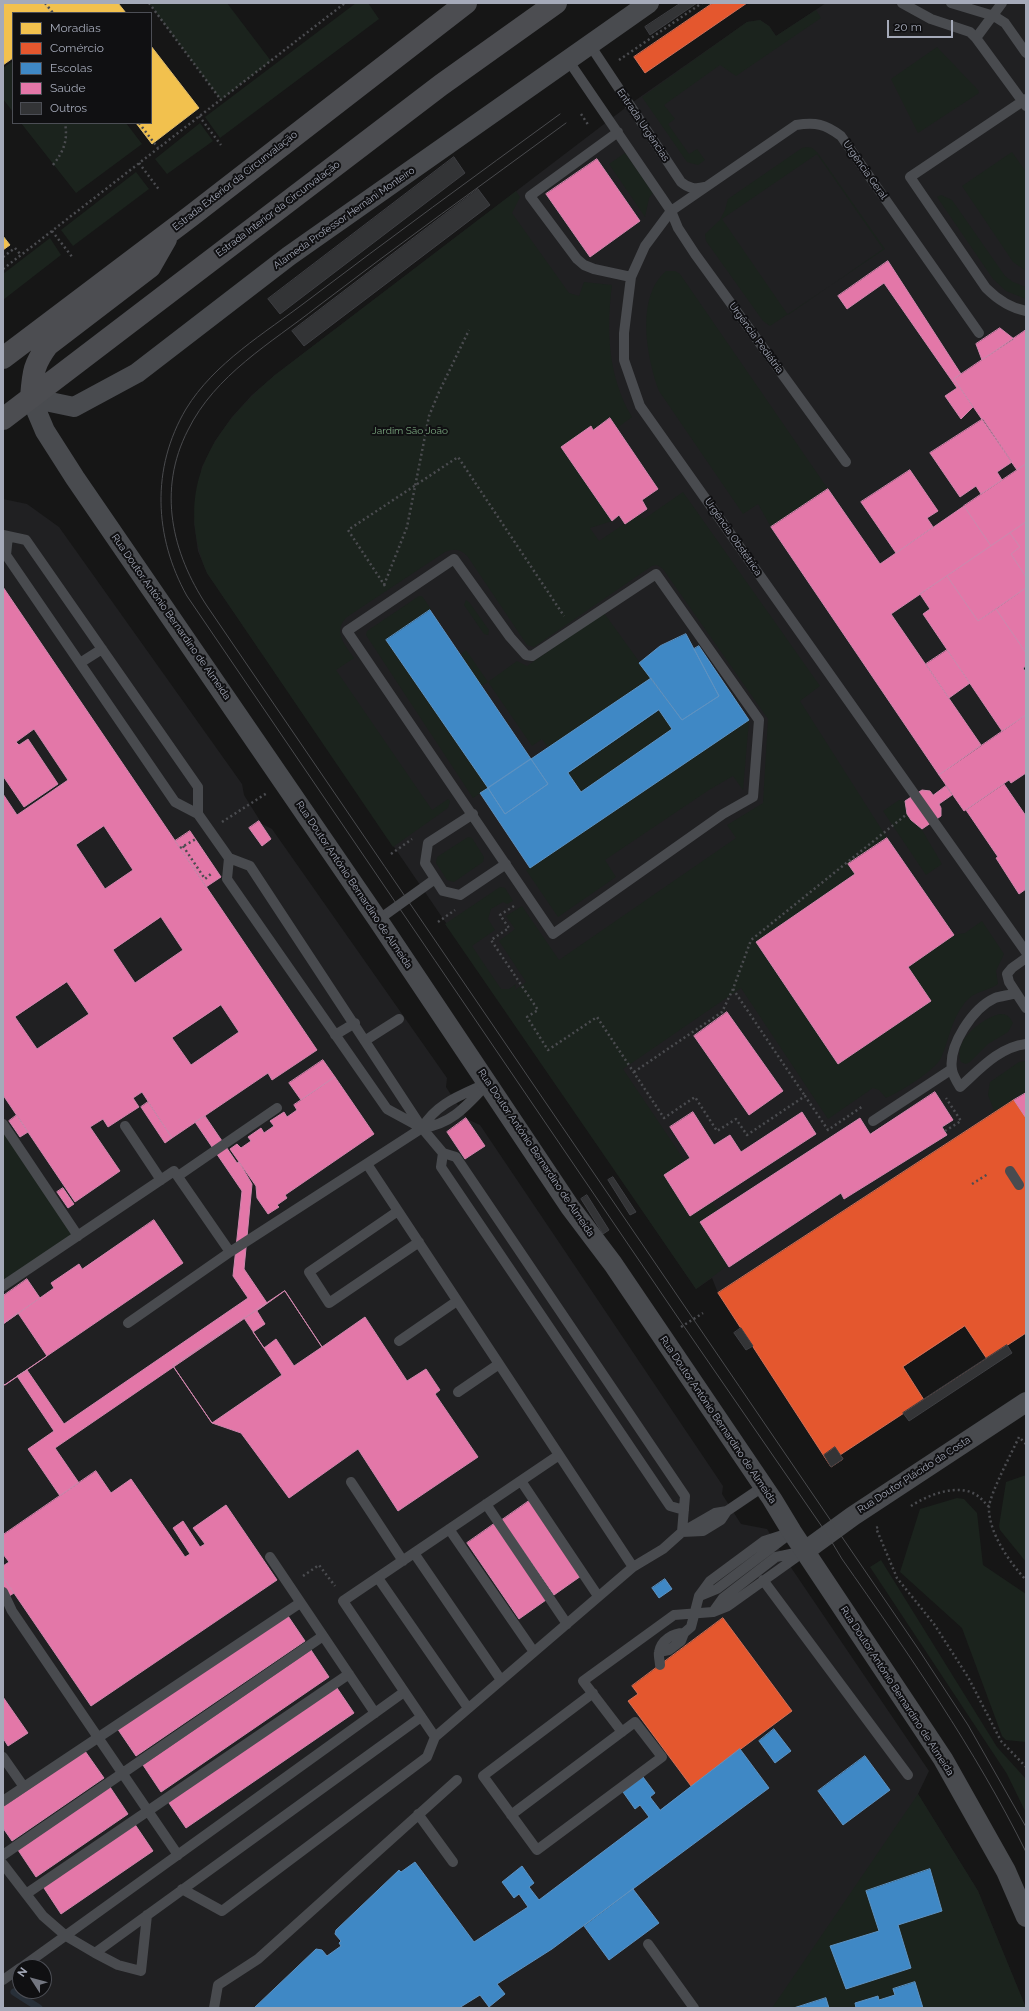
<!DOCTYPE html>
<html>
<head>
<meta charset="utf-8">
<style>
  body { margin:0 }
  #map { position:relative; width:1029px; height:2011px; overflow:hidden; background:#161616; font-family:Raleway,sans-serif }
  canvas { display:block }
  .frame { position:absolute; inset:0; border:4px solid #a5aab9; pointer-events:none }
  .legend { position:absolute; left:12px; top:12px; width:140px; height:112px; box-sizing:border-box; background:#101012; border:1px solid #4c4e55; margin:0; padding:5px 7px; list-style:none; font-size:12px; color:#a5aab9 }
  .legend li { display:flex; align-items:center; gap:8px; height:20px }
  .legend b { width:20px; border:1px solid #4c4e55 }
  .north { position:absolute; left:12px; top:1959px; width:40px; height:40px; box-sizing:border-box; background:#101012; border:1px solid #4c4e55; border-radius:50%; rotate:306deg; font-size:11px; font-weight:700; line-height:16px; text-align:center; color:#a5aab9 }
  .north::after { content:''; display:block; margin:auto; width:14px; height:18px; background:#737680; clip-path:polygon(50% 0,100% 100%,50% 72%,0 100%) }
  .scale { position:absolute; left:887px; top:20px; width:66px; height:18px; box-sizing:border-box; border:2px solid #a5aab9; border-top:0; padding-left:5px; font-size:12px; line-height:14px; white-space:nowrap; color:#a5aab9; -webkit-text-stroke:3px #101012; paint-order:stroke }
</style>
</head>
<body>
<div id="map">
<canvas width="1029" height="2011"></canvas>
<div class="frame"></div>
<ul class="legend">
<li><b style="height:11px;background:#f2c14e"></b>Moradias</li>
<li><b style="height:11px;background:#e4572e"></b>Comércio</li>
<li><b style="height:11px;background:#3f88c5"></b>Escolas</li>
<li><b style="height:11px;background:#e377a8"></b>Saúde</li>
<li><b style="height:11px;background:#333436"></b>Outros</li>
</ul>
<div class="north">N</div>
<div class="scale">20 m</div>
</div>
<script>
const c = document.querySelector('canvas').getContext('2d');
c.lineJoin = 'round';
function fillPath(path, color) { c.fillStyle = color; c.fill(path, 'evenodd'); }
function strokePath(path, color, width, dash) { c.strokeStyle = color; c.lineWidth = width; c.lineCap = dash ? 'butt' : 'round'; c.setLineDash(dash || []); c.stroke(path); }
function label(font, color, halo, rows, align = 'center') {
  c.font = font + ' Raleway,sans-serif'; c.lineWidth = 4; c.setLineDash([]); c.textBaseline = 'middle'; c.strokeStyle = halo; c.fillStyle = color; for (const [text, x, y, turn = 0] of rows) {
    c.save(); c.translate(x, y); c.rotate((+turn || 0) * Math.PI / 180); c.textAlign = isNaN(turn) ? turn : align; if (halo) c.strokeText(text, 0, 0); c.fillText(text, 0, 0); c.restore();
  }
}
fillPath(new Path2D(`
  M826,3H1026V1093L718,1293L712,1278L696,1289L207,573L198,551L194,523L196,496L202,467L215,441L232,417L252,395L275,375L633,102L747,22L760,20L769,26L776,36Z
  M3,499L27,504L59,527L242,784L244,795L262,824L272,829L447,1078L446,1087L467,1119L480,1125L723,1486L722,1494L741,1524L767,1529L792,1569L929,1771L918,1794L978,1891L1026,2008H3ZM20,1967H44V1991H20Z`), '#202022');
fillPath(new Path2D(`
  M149,3H227L271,61L221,100Z
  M356,3H368L379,19L220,138L205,117Z
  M816,10L821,18L736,76L720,65L664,105L675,119L668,124L689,154L697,149L705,160L698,165L687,162L642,97L747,22L760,20L769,26L776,36Z
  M937,47L978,90L979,93L918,133L891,79Z
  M13,61V112L3,99V68Z
  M21,123H126L142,144L76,193Z
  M200,123L213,141L167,174L155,159Z
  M807,147L812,148L817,152L885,249L770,326L763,321L706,241L705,234L720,220L725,210L728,199L802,148ZM817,154L883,249L788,315L722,219Z
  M1012,152L1026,172V271L1013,262L962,186Z
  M625,153L653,193L649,198L645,217L609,164Z
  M136,172L149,189L73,246L61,230Z
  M516,191L520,197L512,213L569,293L579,296L584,282L612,285C606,330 608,377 632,417L617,428L610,418L593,430L591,427L561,447L612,521L590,528L599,541L639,514L644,519L683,492L820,686L800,701L887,838L849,864L855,874L756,943L838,1064L930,1001L908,967L954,935L965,933L982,921L1004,954L996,971L998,984C987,992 974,990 964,1004C951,1020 949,1040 941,1058C936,1070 898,1093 886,1098L879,1090L873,1088L828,1119L741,988L623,1069L746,1252L696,1289L445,924L500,887L505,888L513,901L507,904L503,902L491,909L488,919L495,930L472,946L501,989H509L516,984L515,990L526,982L499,941L515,929L506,916L522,906L559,960L736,838L727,825L763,803L768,719L663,569L657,565L652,566L534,647L527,645L468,557C461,549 455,548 445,552L347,617C332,631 345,645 354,658L336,670L432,810L448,799L450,801L448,808L393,847L207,573C173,489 211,430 275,375Z
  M941,195L952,200L1005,276L1013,282L1026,287V299L1006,291L993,279L937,197Z
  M50,238L61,255L3,300V274Z
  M666,271H675L680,274L828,489L771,527L758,504L743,514L659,391C647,358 635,298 666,271Z
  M419,596H422L431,609L386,640L488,788L473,798L366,635L367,631Z
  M466,600L469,602L489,630L488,635L484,634L464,605Z
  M604,613L651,678L548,748L542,739L532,746L488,682L481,686L460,655L466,650L488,682L517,661L527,666Z
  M659,710L672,729L581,792L568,773Z
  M749,720L743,790L733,776L709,790L605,860L616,877L558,917L526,870Z
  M899,800L905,801L942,864L926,875L883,811Z
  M468,837L472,838L484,857L483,862L454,882L447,880L436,863L437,857Z
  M1000,1014C1007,1014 1010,1017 1013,1023L1008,1032L988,1044L970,1062L966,1064L961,1062C952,1040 983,1018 1000,1014Z
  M1026,1061V1093L995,1113L988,1095L990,1082L1019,1062Z
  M3,1124L78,1236L3,1283Z
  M1026,1475V1562L1000,1530L999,1526L1006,1482Z
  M957,1498L964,1499L977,1513L983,1565L1026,1594V1742L1006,1740L1002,1736L962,1628L900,1572L920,1509Z
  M881,1560L997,1747L1026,1779V1813L1007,1774L870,1567Z
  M918,1794L978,1891L1026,2008H772Z`), '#1b231d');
const homes = new Path2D(`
  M3,3H48L45,5L51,13H13V58L3,65Z
  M48,3H118L126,13H51L45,5Z
  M151,46L199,108L152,144L136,123H151Z
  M3,236L10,245L3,250Z
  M997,1189L1022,1228L937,1283L941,1289L837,1357L840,1362L797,1390L737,1297L780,1269L808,1312Z`);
fillPath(homes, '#f2c14e');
strokePath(homes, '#dbba6e', 1);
const shops = new Path2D(`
  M713,3H747L645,73L634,57Z
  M1014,1100L1026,1118V1333L840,1455L843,1459L831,1467L718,1293Z
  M965,1326L987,1359L924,1400L903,1367Z
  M723,1618L792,1711L691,1786L628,1701L638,1694L632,1686Z`);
fillPath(shops, '#e4572e');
strokePath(shops, '#d17058', 1);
const schools = new Path2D(`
  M430,610L531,759L488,788L386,640Z
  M686,634L719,696L682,720L639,663L660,646Z
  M699,646L749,720L530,868L480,793L488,788L505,814L548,784L531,759L651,678L682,720L719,696L694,649ZM659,710L672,729L581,792L568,773Z
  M531,759L548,784L505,814L488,788Z
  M665,1579L672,1589L659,1598L652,1588Z
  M774,1729L791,1751L775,1763L759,1741Z
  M740,1749L769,1788L552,1949L497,1984L505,1994L489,2007L480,1995L459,2008H254L316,1949L322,1950L327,1956L341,1946L339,1943L341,1941L335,1934L336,1930L399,1870L401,1872L415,1862L474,1942L528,1907L519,1894L514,1898L502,1882L522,1866L534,1883L529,1887L539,1900L649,1817L640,1805L635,1809L623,1792L643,1777L655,1793L650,1797L660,1810Z
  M865,1756L890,1790L843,1825L818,1791Z
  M930,1869L942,1911L898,1925L911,1968L846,1989L830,1946L879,1931L866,1891Z
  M633,1889L659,1923L609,1960L584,1926Z
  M915,1982L923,2008H856L855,2003L878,1996L879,2000L895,1995L893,1989Z
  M826,1998L829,2008H794Z`);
fillPath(schools, '#3f88c5');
strokePath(schools, '#5e92c1', 1);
const health = new Path2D(`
  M597,159L640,221L590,257L546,194Z
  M888,261L961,374L954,379L973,407L961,419L945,396L957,388L884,283L847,309L838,296Z
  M1000,328L1014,339L982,360L976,344Z
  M1026,330V464L1017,470L954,379Z
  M610,418L658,489L642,500L647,509L625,524L619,515L612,521L561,447L591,426L593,430Z
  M983,419L1012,462L997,472L1002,480L981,494L976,486L960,497L930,453Z
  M1026,464V522L991,546L964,506Z
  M910,470L938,511L927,518L933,527L896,553L861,502Z
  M828,489L880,564L964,506L991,546L891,614L981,745L939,775L771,527Z
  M1026,522V577L1011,554L1020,547L1010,533Z
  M1010,533L1020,547L1011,554L1026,577V588L978,621L947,576Z
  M947,576L978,621L996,609L1026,653V666L1023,668L1026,673V715L1002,731L923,614L930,609L920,594Z
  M3,587L317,1050L272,1080L268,1073L172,1138L142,1092L133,1098L139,1107L108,1127L103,1119L90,1127L120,1171L75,1202L3,1095V794L17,815L68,780L34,729L16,742L19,745L28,739L58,784L24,807L3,776ZM104,826L133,870L105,889L76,845ZM161,917L183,950L135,983L113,950ZM67,982L89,1014L37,1049L15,1017ZM221,1005L239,1032L191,1065L172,1038Z
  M1026,588V653L996,609Z
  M947,650L970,683L949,698L926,664Z
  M1026,715V773L1011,783L1009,780L964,811L939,775Z
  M1004,784L1026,816V889L1019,894L996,858L998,857L966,810Z
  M946,786L952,795L939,804L941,808V816L922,829L911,820L907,814L905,801L922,790L930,791L933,795Z
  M259,821L271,839L262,846L249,828Z
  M190,831L221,877L206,887L175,841Z
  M887,838L954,935L908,967L931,1001L838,1064L756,942L855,874L848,864Z
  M727,1012L783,1091L749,1115L694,1036Z
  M323,1060L335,1077L301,1100L289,1083Z
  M335,1077L374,1134L285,1195L287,1198L277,1205L279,1207L268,1214L257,1198L256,1186L230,1149L237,1144L241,1148L251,1141L248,1137L261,1128L264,1133L274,1126L270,1121L284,1112L287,1117L297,1110L294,1105Z
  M935,1092L953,1120L942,1127L947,1135L844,1199L841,1193L729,1267L700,1222L860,1118L870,1134Z
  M1026,1093V1118L1014,1100Z
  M148,1102L172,1138L165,1143L141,1107Z
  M693,1112L714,1145L730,1135L741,1152L802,1112L816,1134L690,1216L664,1175L690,1158L670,1127Z
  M17,1115L28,1132L20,1137L9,1121Z
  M205,1116L237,1163L239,1162L252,1184L244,1269L267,1303L55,1448L79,1483L60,1496L28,1449L54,1431L17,1376L27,1370L64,1424L248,1298L233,1276L242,1191L195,1122Z
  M466,1118L485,1146L465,1159L447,1132Z
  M63,1188L74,1204L68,1208L57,1192Z
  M154,1220L183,1263L3,1386V1324L54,1288L51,1283L79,1264L82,1269Z
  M27,1279L40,1298L3,1324V1296Z
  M285,1291L322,1347L294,1366L276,1339L264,1348L253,1332L265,1324L257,1311Z
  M285,1291L322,1347L365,1317L407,1381L426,1369L440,1390L435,1394L478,1457L398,1511L358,1449L289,1498L241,1433L212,1423L173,1366Z
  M18,1313L47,1356L5,1385L3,1383V1324Z
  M244,1318L282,1375L212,1423L173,1366Z
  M96,1471L111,1493L131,1479L185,1557L190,1554L173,1528L183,1521L200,1547L205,1544L193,1528L226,1505L277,1580L91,1706L3,1577V1566L9,1562L3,1554V1535Z
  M529,1501L581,1576L554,1595L502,1520Z
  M494,1524L546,1600L519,1619L467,1543Z
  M3,1577L14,1593L3,1600Z
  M286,1613L305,1641L136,1756L117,1728Z
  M311,1650L329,1677L161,1792L143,1765Z
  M335,1685L354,1713L186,1828L167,1800Z
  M3,1697L28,1733L8,1746L3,1738Z
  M85,1751L104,1778L12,1841L3,1828V1807Z
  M110,1787L128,1814L36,1877L18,1850Z
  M134,1823L153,1851L61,1914L42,1885Z`);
fillPath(health, '#e377a8');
strokePath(health, '#d086ad', 1);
strokePath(new Path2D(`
  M14,1992L39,2008`), '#283039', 7);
const building = new Path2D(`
  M681,3H697L650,35L645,27Z
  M454,157L465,173L280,314L268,299Z
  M478,189L490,205L304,346L292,331Z
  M613,1177L636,1212L630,1215L608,1180Z
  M587,1195L609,1230L603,1234L581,1199Z
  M741,1328L753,1346L746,1350L734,1333Z
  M1007,1345L1012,1353L909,1421L903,1413Z
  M835,1447L843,1459L831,1467L824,1455Z`);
fillPath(building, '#333436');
strokePath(building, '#3e3f43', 1);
strokePath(new Path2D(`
  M45,3L53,13
  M149,3L221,100
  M619,60L702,3
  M581,114L589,126
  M199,116L221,145
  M139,123L158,148
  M139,163L160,191
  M53,165C64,151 68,140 65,123
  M52,231L73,258
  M3,257L15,248L21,255
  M3,269L345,3
  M384,585L407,527L429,416L439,392L469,330
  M385,586L348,530L458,457L564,616
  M222,822L267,793
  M183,846L205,879L211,874
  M180,848L196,839
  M391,854L412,839
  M514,906L500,915L509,928L491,940L538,1010L527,1017L548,1050L597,1017L664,1118L695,1097L717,1131L736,1119L747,1135L805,1096L828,1130L863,1106
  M438,922L455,910
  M733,989L805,1096
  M634,1072L722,1012L733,989L751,940L907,814
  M945,1131L961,1121L946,1098
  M972,1184L988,1174
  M681,1327L703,1313
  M1026,1444L1019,1437C1012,1452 990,1494 989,1507C988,1532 1010,1563 1026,1580
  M911,1506C928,1495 959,1482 978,1496C982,1499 985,1503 989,1507
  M878,1527L876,1528L897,1578L934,1624L968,1677L1001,1741L1026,1767
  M303,1576L319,1565L335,1586`), '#4b4c50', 2.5, [2, 3]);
strokePath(new Path2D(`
  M902,3L931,19L970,32L976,38L1026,106
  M951,3L994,16L1005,23L1026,53
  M976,38L1002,3
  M590,45L681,182C689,189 696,189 705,187
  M568,60L671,211L678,228L695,254L846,462
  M1026,99L910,177L986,288C997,299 1010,308 1026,311
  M618,132L530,196L577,259L584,265L594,269L631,277
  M979,333L841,136C825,124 816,122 796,125L671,211L645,246L631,277L624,333V360L640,406L1026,952
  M3,535L26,540L198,787V814
  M8,536L6,555L175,802L198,814L229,858L250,866L422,1128L443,1153L456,1157L685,1496L682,1532L663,1549L633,1567L435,1737L427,1757L222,1911L182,1889
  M454,559L510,637L526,655L532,656L656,574L759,720L753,797L723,814L553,934L347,631Z
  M80,663L102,649
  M473,814L428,843L425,863L443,891L460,895L506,864
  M229,858L227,879L387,1109L422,1128
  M378,920L435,879
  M1026,958L1012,968L1007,974L1009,982L1026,1008
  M1016,993C1010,995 1001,996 995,998C973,1008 948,1045 952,1070C953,1075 957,1082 960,1087C979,1070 999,1047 1026,1044
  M335,1035L355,1023
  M366,1040L399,1019
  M873,1121L952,1069
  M3,1124L78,1236
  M125,1126L161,1180
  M422,1128C436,1104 459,1096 483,1085
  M443,1153L441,1167L670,1506L684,1510
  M367,1164L633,1567
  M1010,1171L1019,1185
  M178,1176L277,1108
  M398,1211L309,1272L329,1303L419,1242
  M3,1286L174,1171L230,1252
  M128,1323L230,1252L422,1128C453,1124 468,1104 488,1083
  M399,1341L457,1301
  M458,1392L499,1364
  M521,1481L598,1596
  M351,1482L403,1561
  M486,1504L567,1624
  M449,1529L534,1652
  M682,1532L703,1531L721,1520L727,1511L764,1486
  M682,1532L715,1513L727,1511
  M414,1553L501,1680
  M270,1557L375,1713
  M378,1578L468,1708
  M763,1580L908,1775
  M3,1592L12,1611L178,1855
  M700,1596L717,1589L787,1536
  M713,1612L723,1598L776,1557L800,1552
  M659,1652L669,1650L681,1641L684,1633L691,1627L699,1596L710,1581L764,1541L792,1532
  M660,1665C660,1661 658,1655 659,1652C661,1640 673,1633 684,1633
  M622,1732L583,1681L674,1615L713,1612L728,1606L805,1551
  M435,1737L343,1601L559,1455
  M3,1757L24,1787
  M3,1801L300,1603
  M418,1814L453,1862
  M511,1815L635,1722L662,1757L537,1850L483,1776L593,1693
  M3,1855L323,1636
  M3,1864L43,1916L66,1936L95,1953L421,1717
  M26,1894L349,1674
  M648,1944L694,2008
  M95,1953L118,1965L141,1971L147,1915
  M22,1967L404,1692
  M3,1980L20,1968
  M214,2008L218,1985L258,1959L457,1780`), '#494b4f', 10);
strokePath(new Path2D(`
  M31,398L45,431L75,478L378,920L570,1207L613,1264L772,1499L792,1532L943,1759L1006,1871L1026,1917
  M31,398L74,407L137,373L289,256L649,3
  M805,1551L853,1516L1026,1402`), '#494b4f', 20);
strokePath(new Path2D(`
  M3,358L191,216L466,3
  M31,398C33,373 33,365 48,345L150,267L166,239
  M3,419L441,85L556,3`), '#4c4d51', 22);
strokePath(new Path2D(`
  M560,114C475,176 390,238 307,301C265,333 214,363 186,409C151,468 154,537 187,596L683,1325L827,1534L842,1559C908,1653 975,1749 1026,1852
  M566,123C483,184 399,244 317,307C271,343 215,375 188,430C157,490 172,553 207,606L917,1647L968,1725L1026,1827`), '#4a4b4e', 1);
label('10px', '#a5aab9', '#101012', [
  ["Entrada Urgências",643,125,56],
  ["Urgência Geral",865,170,55],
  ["Estrada Exterior da Circunvalação",235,181,-38],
  ["Estrada Interior da Circunvalação",278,209,-37],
  ["Alameda Professor Hernâni Monteiro",344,218,-35],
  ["Urgência Pediátria",756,338,54],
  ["Urgência Obstétrica",733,537,55],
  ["Rua Doutor António Bernardino de Almeida",171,617,55],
  ["Rua Doutor António Bernardino de Almeida",354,885,56],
  ["Rua Doutor António Bernardino de Almeida",536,1153,56],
  ["Rua Doutor António Bernardino de Almeida",718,1420,56],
  ["Rua Doutor Plácido da Costa",914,1475,-33],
  ["Rua Doutor António Bernardino de Almeida",897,1691,57]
]);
label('10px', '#7aa67f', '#101012', [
  ["Jardim São João",410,431]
]);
</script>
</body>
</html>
